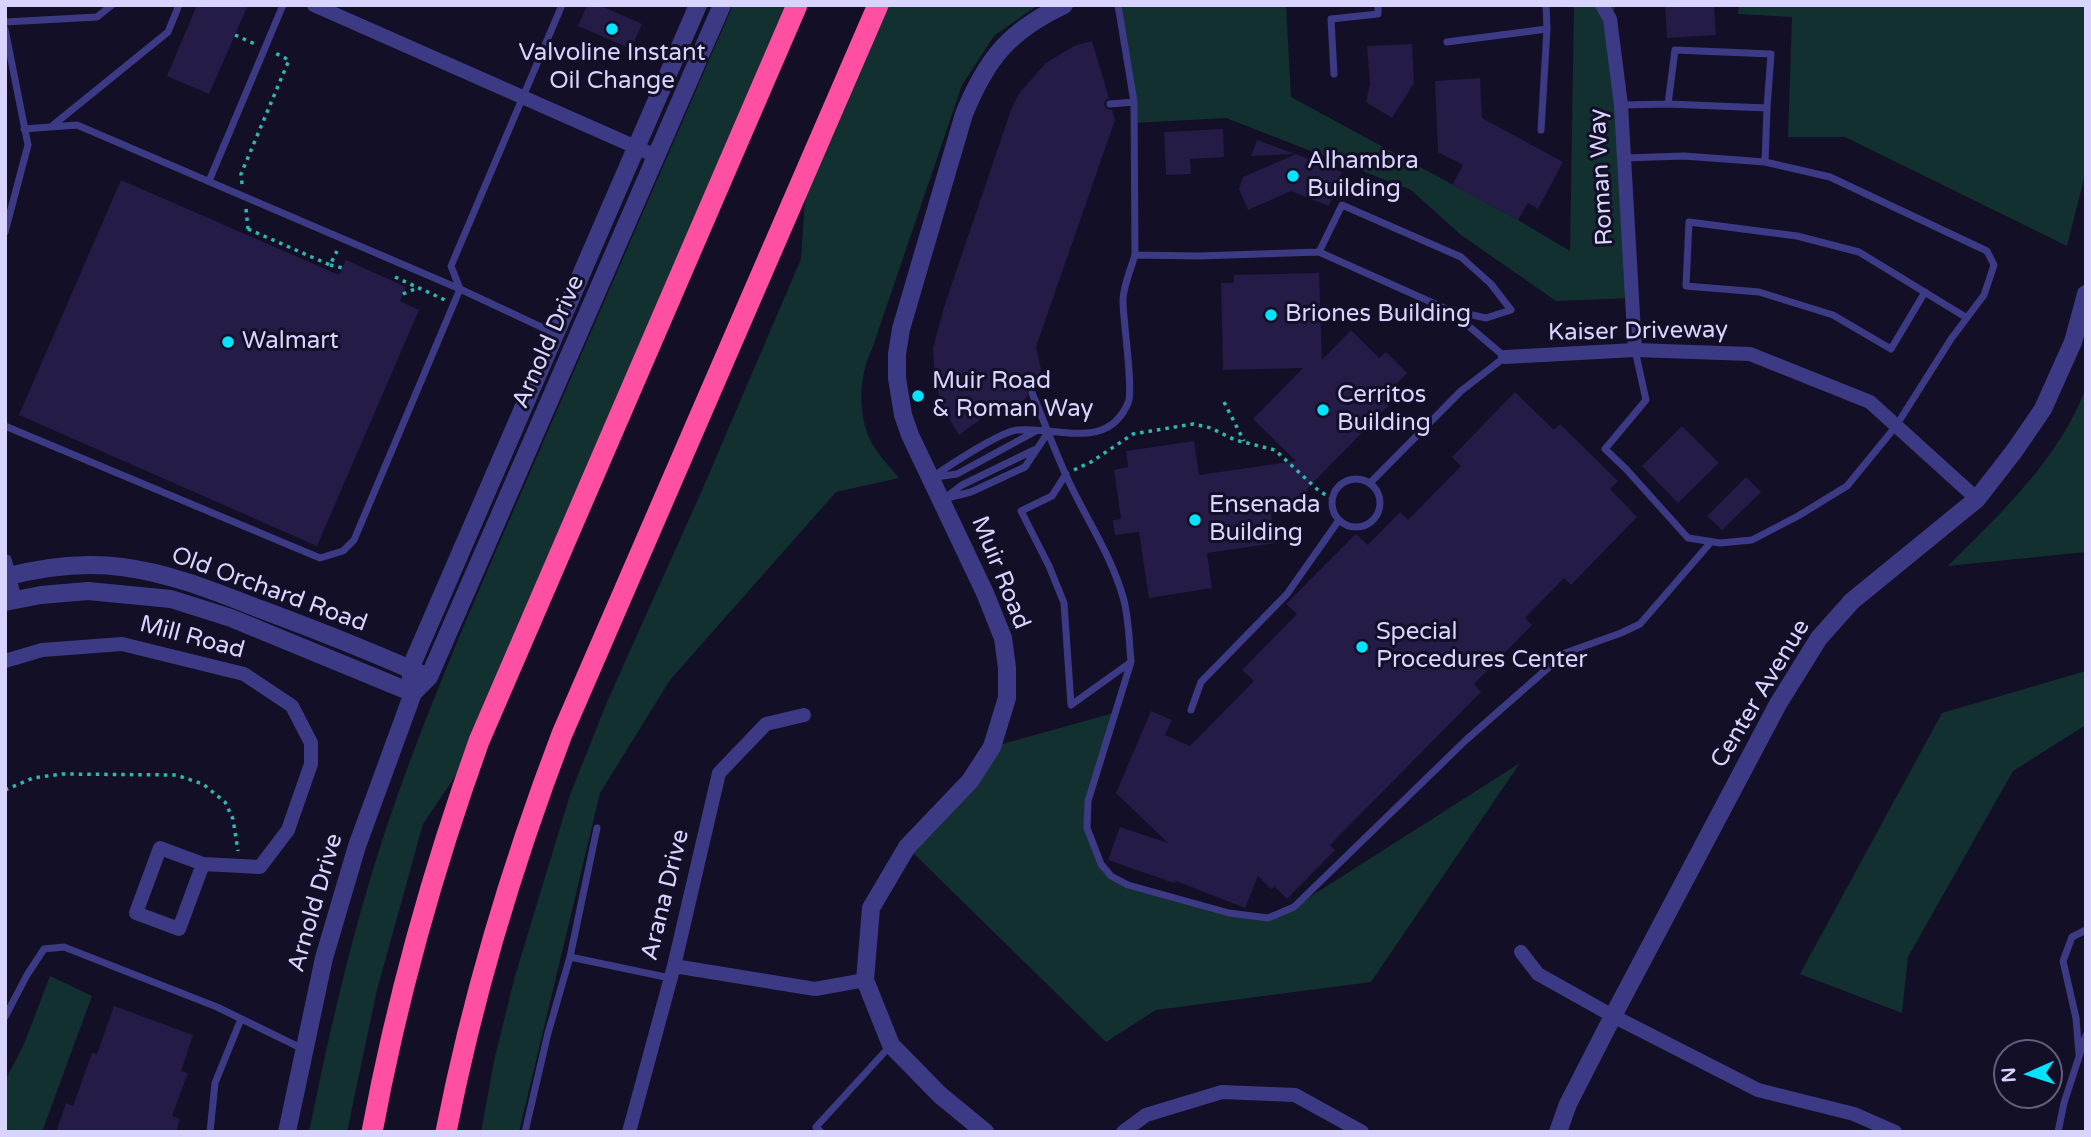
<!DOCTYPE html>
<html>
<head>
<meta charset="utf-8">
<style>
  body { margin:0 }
  #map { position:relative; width:2091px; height:1137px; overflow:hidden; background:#130f26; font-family:"Varela Round",sans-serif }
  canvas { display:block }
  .frame { position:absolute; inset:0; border:7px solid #d9d4ff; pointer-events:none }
  .north { position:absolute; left:1993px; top:1039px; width:70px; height:70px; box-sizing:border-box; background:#130f26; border:2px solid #625e7d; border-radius:50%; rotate:267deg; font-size:19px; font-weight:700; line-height:28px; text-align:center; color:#d9d4ff }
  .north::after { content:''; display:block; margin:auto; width:24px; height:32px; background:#00e5ff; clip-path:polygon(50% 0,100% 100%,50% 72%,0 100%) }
</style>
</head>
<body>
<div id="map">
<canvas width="2091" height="1137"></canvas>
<div class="frame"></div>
<div class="north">N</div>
</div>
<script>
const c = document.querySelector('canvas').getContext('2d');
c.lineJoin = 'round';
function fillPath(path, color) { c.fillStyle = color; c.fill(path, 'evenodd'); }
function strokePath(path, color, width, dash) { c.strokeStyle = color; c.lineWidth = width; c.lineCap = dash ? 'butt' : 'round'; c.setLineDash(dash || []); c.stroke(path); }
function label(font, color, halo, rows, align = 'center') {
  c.font = font + ' "Varela Round",sans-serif'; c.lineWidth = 6; c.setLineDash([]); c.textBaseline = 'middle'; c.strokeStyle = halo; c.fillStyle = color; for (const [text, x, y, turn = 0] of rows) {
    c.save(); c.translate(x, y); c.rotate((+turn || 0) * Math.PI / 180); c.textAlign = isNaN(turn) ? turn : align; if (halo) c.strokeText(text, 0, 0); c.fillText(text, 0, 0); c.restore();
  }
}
fillPath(new Path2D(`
  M733,5H797L479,741L423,824L377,990L347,1132H309C327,1044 346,958 372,873C413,739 470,611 525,484C594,324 664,165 733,5Z
  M878,5H1038L994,36L962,85L872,349C858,378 857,418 874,447C881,458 891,468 899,478L836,492L670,680L600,793L519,1132H481L494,1061L515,976L570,795L607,702L703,488L801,259L807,169Z
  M1118,5H1286L1291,97L1518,220L1570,251L1574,5H1616L1610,19L1632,298L1556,301L1461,235L1411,190L1226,118L1134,123Z
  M1739,5H2086V171L2067,246L1845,137H1788L1792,17L1738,14Z
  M2086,388V552L1948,566C2001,513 2059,459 2086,388Z
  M2086,671V725L2013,771L1908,957L1902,1013L1800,974L1942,713Z
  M1117,712L1087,814L1093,846L1111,876L1229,913L1268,918L1294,907L1520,763L1371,982L1156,1010L1106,1042L907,847L992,747Z
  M50,976L92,996L42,1132H5V1081L24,1044Z`), '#12302f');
fillPath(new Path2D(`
  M197,5H248L209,94L167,76Z
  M587,5H599L642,24L631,49L578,26Z
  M1665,5H1714L1716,35L1667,38Z
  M1092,41L1109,98L1105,101L1104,105L1107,109L1112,110L1115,120L1036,347L1041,369L1037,385L1035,388L1028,389L1027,397L1024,400L1015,404H1002L959,435L944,410L935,382L933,348L945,304L1011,110L1020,92L1046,63L1074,46Z
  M1412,44L1414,83L1392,118L1366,102L1370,84L1367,46Z
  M1480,78L1482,118L1563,162L1538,209L1528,203L1518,220L1452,185L1463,165L1438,152L1435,81Z
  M1223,129L1224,157L1190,159L1191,174L1166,175L1164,132Z
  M1257,140L1295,154L1251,156Z
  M1296,154L1342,172L1329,206L1291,191L1248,210L1239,189L1243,177Z
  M121,180L339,275L346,260L406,287L400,301L419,310L317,546L19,415Z
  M1319,273L1322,360L1351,330L1379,358L1386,352L1407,373L1387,394L1393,401L1307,489L1310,507L1271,513L1276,543L1207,553L1212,588L1149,598L1139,532L1115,535L1113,520L1121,519L1114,470L1128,467L1126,451L1194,441L1199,475L1296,461L1253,419L1303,368L1223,370L1221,283H1234V275Z
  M1515,392L1554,430L1560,424L1618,481L1610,489L1637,517L1571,585L1564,578L1525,618L1532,625L1474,684L1481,692L1330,845L1335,850L1287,899L1275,887L1271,889L1258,876L1245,908L1176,881L1174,883L1108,860L1120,827L1168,843L1116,793L1151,711L1172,720L1165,735L1190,746L1254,681L1242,670L1297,614L1286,604L1356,534L1368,545L1400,512L1408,520L1461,466L1452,457Z
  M1682,426L1719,463L1678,503L1642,466Z
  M1746,477L1761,492L1722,530L1707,516Z
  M114,1006L193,1035L181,1071L188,1073L172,1116L180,1119L176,1132H56L66,1103L73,1106L92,1053L97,1054Z`), '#241b47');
strokePath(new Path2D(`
  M235,35L255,44
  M242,184L241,174L289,60L275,53
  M246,209L248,229
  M248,229L330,265L337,251
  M330,265L343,268
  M395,277L445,300
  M403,294L417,288
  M1224,402L1244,441
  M1074,470L1091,462L1133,434L1193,424L1211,428L1235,440L1275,450L1318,490L1332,499
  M5,790L33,778L62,774L176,775L203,784L225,802L233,819L238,851`), '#2fb8b0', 3.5, [3.5, 5]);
strokePath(new Path2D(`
  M1118,5L1134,102L1135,255L1199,256L1319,252L1451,311L1505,357L1461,391L1370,483
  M5,22L97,17L112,5
  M5,29L28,145L5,232
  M1447,42L1547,29
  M1334,74L1331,19L1378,14V5
  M1110,104L1134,102
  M1668,104L1675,50L1771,54L1767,108
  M1621,105L1668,104L1767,108L1765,162L1830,177L1987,251L1994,265L1984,295L1951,339L1896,426L1847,486L1798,516L1752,540L1720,543L1688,538L1626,469L1605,449L1646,400L1635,350
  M52,126L168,32L179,5
  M24,129L77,125L460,289L554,333
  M1541,130L1547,29L1546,5
  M1624,158L1684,156L1765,162
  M209,181L283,5
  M1319,252L1342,205L1461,257L1491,284L1511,310L1486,318L1454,311
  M1925,292L1891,349L1833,315L1759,292L1686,286L1689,222L1797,236L1859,252L1967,318
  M1032,393C1046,425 1057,458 1072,488C1090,525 1112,558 1123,597C1129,617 1129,641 1131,662L1071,705L1064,603L1049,566L1021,511L1052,496L1066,474
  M5,426L320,558L343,551L354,540L460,289L451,266L562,5
  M933,477C948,466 1000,432 1017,430C1057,426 1107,452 1128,403C1134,392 1123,320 1123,301C1123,286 1131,269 1135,255
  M936,477L957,474L1036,431
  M1332 503a24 24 0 1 1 48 0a24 24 0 1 1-48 0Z
  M946,497L962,485L1034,450
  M943,499L971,492L1025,467L1049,431
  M1131,662L1088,801L1087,828L1101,864L1111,876L1128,885L1229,913L1268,918L1294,907L1466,740L1565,653L1621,633L1640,624L1711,542
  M1191,710L1201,682L1287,594L1339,520
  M570,957L670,978
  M5,1017L27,975L44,949L64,947L217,1007L303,1049
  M2079,1055L2076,1018L2063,961L2072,937L2086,930
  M210,1132L215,1083L241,1019
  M525,1132L548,1033L570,957L597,828
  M821,1132L816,1127L891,1045
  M2058,1132L2064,1103L2086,1035`), '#3d3a85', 7);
strokePath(new Path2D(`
  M314,5L656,156
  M1602,5L1610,19L1621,105L1635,350
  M1505,357L1635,350L1750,354L1870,402L1977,499
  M5,561L15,600
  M5,661L42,650L122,644L244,674L292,706L311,743V764L288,830L260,867L203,864L160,848L136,913L179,929L203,864
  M1521,952L1538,974L1613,1016L1758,1090L1854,1114L1895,1132
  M674,966L815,989L865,980
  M629,1132L674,966L719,773L766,724L804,715
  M1123,1132L1146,1115L1222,1092L1295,1095L1362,1132`), '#3d3a85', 14);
strokePath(new Path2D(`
  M5,577C43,567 84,562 122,567C170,573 216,592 260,609C314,629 367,650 419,673
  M5,602L41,595L88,591L171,599L231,618L413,693
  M413,693L410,669L698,5
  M287,1132L324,958L357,846L413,693L429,677L722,5
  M985,1132L940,1095L891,1045L865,980L871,908L907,847L970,781L992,747L1007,698V668L1003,638L985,593L910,435L903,415L897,378V354L901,329L964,114C987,58 1009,31 1064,5
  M1558,1132L1568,1104L1613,1016L1778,704L1819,638L1852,601L1977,499L2015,450L2043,409L2073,342L2086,294`), '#3d3a85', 18);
strokePath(new Path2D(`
  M372,1132C397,998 433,869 479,741L797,5
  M446,1132C473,994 512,865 562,734L878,5`), '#ff4fa3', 21);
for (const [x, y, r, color] of [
  [612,29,7,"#00e5ff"],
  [1293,176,7,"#00e5ff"],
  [1271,315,7,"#00e5ff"],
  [228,342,7,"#00e5ff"],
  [918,396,7,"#00e5ff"],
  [1323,410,7,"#00e5ff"],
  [1195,520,7,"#00e5ff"],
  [1362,647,7,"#00e5ff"]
]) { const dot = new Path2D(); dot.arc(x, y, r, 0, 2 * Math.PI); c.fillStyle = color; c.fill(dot); strokePath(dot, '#130f26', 2.5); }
label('24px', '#d9d4ff', '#130f26', [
  ["Valvoline Instant",612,54,"center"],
  ["Oil Change",612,82,"center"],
  ["Alhambra",1307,162],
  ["Building",1307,190],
  ["Briones Building",1285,315],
  ["Walmart",242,342],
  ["Muir Road",932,382],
  ["& Roman Way",932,410],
  ["Cerritos",1337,396],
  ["Building",1337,424],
  ["Ensenada",1209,506],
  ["Building",1209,534],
  ["Special",1376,633],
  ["Procedures Center",1376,661]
], 'left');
label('24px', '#d9d4ff', '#130f26', [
  ["Roman Way",1602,177,-93],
  ["Kaiser Driveway",1638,332,-1],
  ["Arnold Drive",549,342,-66],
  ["Muir Road",1000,573,68],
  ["Old Orchard Road",269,590,20],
  ["Mill Road",192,638,15],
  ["Center Avenue",1761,694,-59],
  ["Arana Drive",666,895,-76],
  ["Arnold Drive",316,903,-74]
]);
</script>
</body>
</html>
